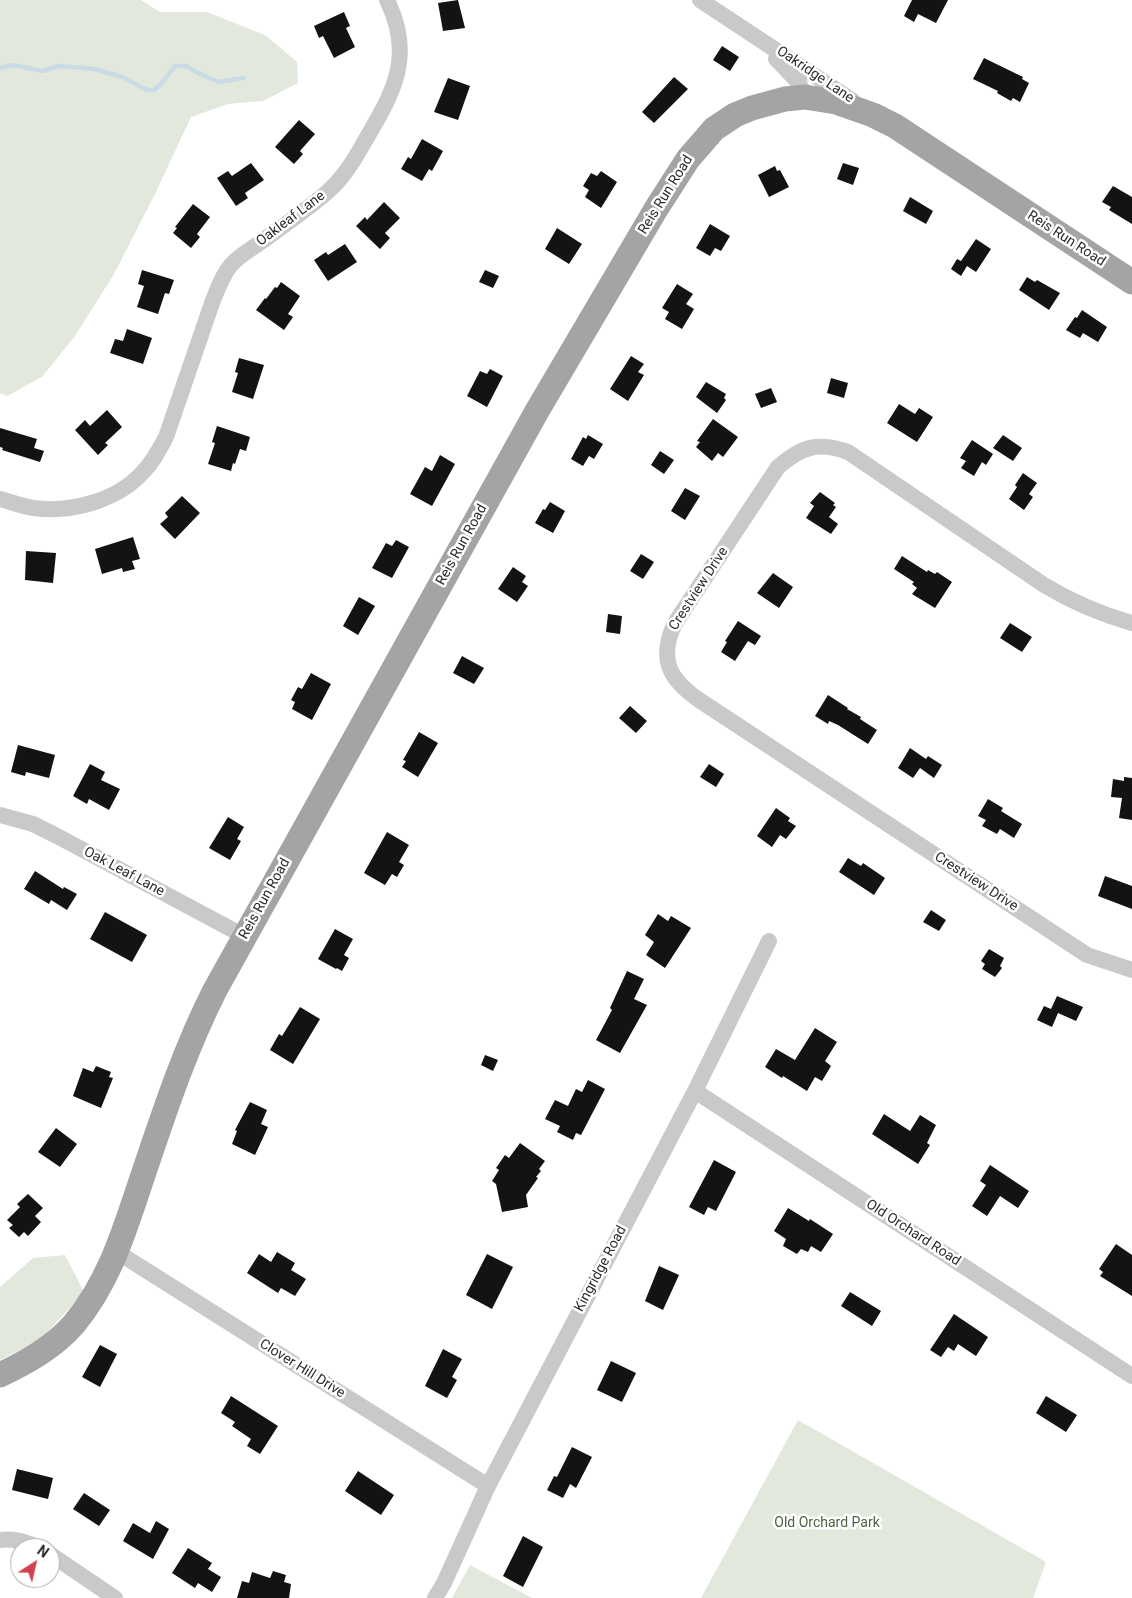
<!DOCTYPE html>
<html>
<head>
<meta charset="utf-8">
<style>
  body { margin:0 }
  #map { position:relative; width:1132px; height:1598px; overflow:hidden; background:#fff; font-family:Roboto,sans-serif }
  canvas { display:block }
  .north { position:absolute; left:10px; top:1538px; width:50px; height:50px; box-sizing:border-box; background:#fff; border:1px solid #ababab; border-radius:50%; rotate:35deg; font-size:14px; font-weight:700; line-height:20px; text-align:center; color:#2c2c2c }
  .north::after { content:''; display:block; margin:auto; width:18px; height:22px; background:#ce434f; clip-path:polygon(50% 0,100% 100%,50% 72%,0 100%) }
</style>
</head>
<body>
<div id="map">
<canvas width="1132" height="1598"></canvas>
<div class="north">N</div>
</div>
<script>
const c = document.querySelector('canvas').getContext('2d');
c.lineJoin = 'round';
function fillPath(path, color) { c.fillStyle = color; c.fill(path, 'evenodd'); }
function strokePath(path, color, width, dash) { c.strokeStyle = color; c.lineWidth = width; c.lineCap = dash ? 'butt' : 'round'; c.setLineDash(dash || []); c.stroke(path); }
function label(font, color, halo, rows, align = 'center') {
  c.font = font + ' Roboto,sans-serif'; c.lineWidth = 5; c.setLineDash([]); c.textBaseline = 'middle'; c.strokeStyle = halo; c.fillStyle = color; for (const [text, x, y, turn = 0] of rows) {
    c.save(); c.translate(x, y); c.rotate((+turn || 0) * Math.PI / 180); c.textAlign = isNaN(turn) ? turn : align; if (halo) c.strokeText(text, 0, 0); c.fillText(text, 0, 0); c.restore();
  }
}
fillPath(new Path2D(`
  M0,0H141L160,12H207L265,35L297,62L298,83L263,101L228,104L191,117L155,194L114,274L75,336L42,377L7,396L0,393Z
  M65,1255L84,1292L40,1340L0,1360V1287L33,1258Z
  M798,1420L1046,1562L1033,1598H701Z
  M470,1565L532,1598H452Z`), '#e2e8db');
strokePath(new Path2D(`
  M0,68L13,65L43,71L58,66L94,69L122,77L147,90H154L162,83L175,66H186L200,74L219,82L243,78`), '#c9dbe6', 4.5);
fillPath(new Path2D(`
  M458,0L465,28L443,31L438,3Z
  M912,0H948L936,23L918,14L914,22L904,16Z
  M344,12L350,26L346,28L355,47L334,58L323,36L319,38L314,26Z
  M722,46L739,57L730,71L713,60Z
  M984,58L1023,77L1022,79L1029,83L1020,102L1013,98L1011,101L997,93L998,91L973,79Z
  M674,77L688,89L654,123L642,112Z
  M448,78L470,86L458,120L434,112Z
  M299,120L315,134L300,151L303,154L294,164L275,147Z
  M422,139L443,151L432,171L429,169L422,181L401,169L408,157L411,159Z
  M251,163L264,180L245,193L248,198L236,206L217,178L228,171L232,176Z
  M843,163L859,168L853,185L837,179Z
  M775,166L777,171L780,170L789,187L769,197L758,175Z
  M601,171L617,182L601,208L585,197L589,190L583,186L591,173L597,176Z
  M1113,186L1132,197V224L1109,210L1111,207L1102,202Z
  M910,197L933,211L926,224L903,211Z
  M384,202L400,218L385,233L390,238L380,249L356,226L365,217L367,220Z
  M193,204L210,217L197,234L200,237L191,248L173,233L177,228L175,227Z
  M710,224L730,236L721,251L715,248L710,256L696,248Z
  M557,228L582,244L569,264L545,249Z
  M976,239L991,249L976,272L967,266L961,276L951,269L957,259L961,261Z
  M345,244L357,262L328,281L314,260L326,252L328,255Z
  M142,270L174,280L169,294L165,293L158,314L137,307L144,286L138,284Z
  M485,270L499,276L493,288L479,282Z
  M1027,277L1035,282L1037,280L1060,293L1049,310L1019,290Z
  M281,282L300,296L288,314L293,317L284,330L256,310L265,298L266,299L275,287L277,288Z
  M677,284L693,294L686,304L694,309L682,329L665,319L669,312L662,308Z
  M1082,310L1107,327L1098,342L1083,333L1080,338L1066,330L1075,317L1077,318Z
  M127,329L152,338L143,364L110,353L115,339L123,341Z
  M631,356L644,364L638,372L644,375L628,401L610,389Z
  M239,358L264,365L253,399L232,392L238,373L235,372Z
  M490,369L503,376L487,407L467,396L480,371L487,374Z
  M831,378L848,383L844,398L827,393Z
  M706,382L726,394L724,398L726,400L717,413L696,397Z
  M771,388L777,402L761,408L755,394Z
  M899,404L915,414L919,408L933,417L917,442L887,423Z
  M107,410L122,427L105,443L108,445L98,455L75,430L85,420L90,426Z
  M713,419L738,437L723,457L718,453L712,461L696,447L700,442L697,441Z
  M217,426L250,437L246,451L240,449L235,464L233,463L231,471L208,464L215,443L212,442Z
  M0,428L37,439L34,448L44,451L40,462L2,450L3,448L0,447Z
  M588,435L603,444L594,459L589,456L583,466L571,459L583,437L586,439Z
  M1003,435L1022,448L1013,461L993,448Z
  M972,440L993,454L986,465L982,462L974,476L961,468L966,461L960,458Z
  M660,451L674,460L664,474L651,465Z
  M440,455L455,464L432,506L410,494L425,467L432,471Z
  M1023,473L1037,483L1029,494L1033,497L1024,510L1009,499L1017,487L1015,485Z
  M685,488L700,496L685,520L671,511Z
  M820,492L835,503L833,505L836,507L829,517L838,524L831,534L806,518L814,506L810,503Z
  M182,496L200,513L175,539L160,524L168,517L165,513Z
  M550,502L565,511L553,533L535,523L543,509L545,510Z
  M133,537L140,559L132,561L135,569L123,572L122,568L102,574L95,549Z
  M396,540L409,547L392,578L372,568L386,543L392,546Z
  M26,551L56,553L53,583L25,580Z
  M641,554L654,562L643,579L630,571Z
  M902,556L927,572L928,570L935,574L937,572L952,582L935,608L912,594L917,588L912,584L914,582L894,569Z
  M513,567L526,576L522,582L528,586L517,602L498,589Z
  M773,573L793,587L779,608L757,593Z
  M359,597L375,606L358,635L343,626Z
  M608,614L622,616L620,634L606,632Z
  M738,621L761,636L755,645L748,641L735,661L721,652L727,642L725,641Z
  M1010,623L1032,637L1022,652L1000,638Z
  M462,656L484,668L474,684L453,673Z
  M311,673L331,684L312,720L292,709L295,702L291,700L298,687L302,689Z
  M828,695L848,708L847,709L861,717L860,719L877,730L868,744L838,725L829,721L828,724L815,716Z
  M630,706L647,721L636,733L619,718Z
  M419,732L438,743L418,777L402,767L406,761L403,760Z
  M18,745L55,755L49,778L26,772L25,776L11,772Z
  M910,748L926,759L928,756L942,765L934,778L920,768L913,778L898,768Z
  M90,764L105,772L101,780L120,789L109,810L89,799L87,804L73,796Z
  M709,764L724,774L716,787L700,777Z
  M1124,777L1132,778V820L1119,818L1122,798L1111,797L1113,779L1124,781Z
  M988,799L1003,808L1001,811L1022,824L1014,838L1000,829L997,834L982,826L986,820L978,816Z
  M776,808L790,818L788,821L796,826L786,839L780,835L772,847L757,836Z
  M228,817L244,827L237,839L241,841L230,860L209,848Z
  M387,832L409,845L399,862L404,865L397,877L392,874L385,885L364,873Z
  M848,858L861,866L863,863L885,878L874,895L839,872Z
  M35,871L63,889L64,887L77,894L67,910L51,900L49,904L24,889Z
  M1105,876L1132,886V909L1098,896Z
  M931,910L946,920L939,931L923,922Z
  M105,912L147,935L132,962L90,939Z
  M658,914L668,921L671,916L691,928L665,968L646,955L654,942L645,935Z
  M335,929L353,939L344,955L349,958L342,971L337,968L336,969L318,959Z
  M989,949L1004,958L1000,966L1002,968L995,977L982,969L985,964L981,961Z
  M627,971L644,979L634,999L647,1005L620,1053L596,1040L612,1010L610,1008Z
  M1057,996L1083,1007L1076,1021L1058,1013L1052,1027L1037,1020L1044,1006L1051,1009Z
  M300,1007L320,1019L293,1064L270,1050L279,1034L282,1036Z
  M815,1028L837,1042L825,1061L831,1066L822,1081L815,1077L807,1091L783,1076L782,1078L765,1067L776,1049L795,1060Z
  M485,1055L498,1060L493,1071L481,1065Z
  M96,1066L111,1072L109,1077L113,1078L101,1108L73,1096L83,1068L93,1072Z
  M588,1080L605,1089L581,1135L576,1133L573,1140L557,1132L560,1126L545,1119L555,1100L568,1106L576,1089L582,1092Z
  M250,1102L267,1110L261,1124L268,1127L255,1155L232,1144L237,1131L235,1130Z
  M884,1114L910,1131L920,1115L936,1125L927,1143L930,1145L918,1164L872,1134Z
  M56,1128L77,1144L60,1167L38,1152Z
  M520,1143L545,1161L539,1169L541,1171L536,1177L538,1178L526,1195L528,1207L502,1212L496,1184L492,1181L499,1170L496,1168L505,1155L509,1158Z
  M714,1160L736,1172L716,1211L708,1207L704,1215L689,1207Z
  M990,1165L1029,1191L1018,1208L1000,1196L987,1216L972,1206L986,1185L980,1181Z
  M28,1194L43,1208L35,1216L41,1222L28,1236L24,1232L19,1237L9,1228L13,1225L7,1220L20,1207L17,1204Z
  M788,1208L809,1221L810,1219L833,1234L821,1252L811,1246L808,1252L801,1249L797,1254L783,1246L786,1239L774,1231Z
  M1116,1244L1132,1255V1296L1100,1276L1103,1272L1099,1269Z
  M277,1252L295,1263L291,1270L306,1279L295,1296L281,1288L278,1293L247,1273L259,1254L271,1262Z
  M487,1254L513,1267L492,1309L466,1295Z
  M659,1266L679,1275L663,1310L645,1301Z
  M850,1292L881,1311L872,1326L841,1306Z
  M954,1314L988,1337L976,1356L958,1344L954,1351L948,1347L941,1357L930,1350Z
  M100,1345L117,1354L100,1387L82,1377Z
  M443,1349L462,1359L452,1377L457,1380L447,1398L425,1386Z
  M611,1361L636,1373L622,1402L597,1390Z
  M231,1396L278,1426L260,1454L247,1446L251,1439L232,1426L235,1422L221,1413Z
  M1046,1396L1077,1415L1066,1432L1036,1413Z
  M572,1447L592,1457L576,1488L570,1484L563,1498L547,1490L554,1476L557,1477Z
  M17,1469L53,1478L48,1499L12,1490Z
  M358,1471L394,1495L381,1515L345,1491Z
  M84,1493L110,1510L99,1526L73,1509Z
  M156,1521L169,1529L153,1559L123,1541L133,1523L150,1533Z
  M523,1536L543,1547L523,1587L503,1576Z
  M188,1548L212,1563L208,1569L221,1577L212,1592L198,1583L195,1588L172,1573Z
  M273,1571L286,1575L284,1582L291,1584L289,1598H237L242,1581L249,1583L252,1572L270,1578Z`), '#131313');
strokePath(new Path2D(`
  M700,0L853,101
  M776,59L799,83L805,97
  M0,499C11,502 22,506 33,508C71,513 117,501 143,472C153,462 159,450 166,437L212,303C217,290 222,276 231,265C239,256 251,249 261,242C283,226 305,211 325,194C343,179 355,159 366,139C395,90 414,55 387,0
  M1132,623C1100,614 1072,602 1044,585L848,452C818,441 801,447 778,467L675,623C658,659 669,679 699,700L1087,955L1132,970
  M0,815L33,824L57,836L244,936
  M695,1091L1132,1376
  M117,1252L488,1486
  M0,1540C13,1538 27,1542 39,1548
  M50,1554L115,1598
  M435,1598L444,1583L488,1486L695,1091L769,941`), '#c9c9c9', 16);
strokePath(new Path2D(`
  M0,1375C27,1362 54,1347 74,1324C109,1282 124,1232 141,1181C163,1116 184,1051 215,990L537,411L656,209L688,159L714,129L735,115L752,108L785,99L805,97L836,102L873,115L895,126L1132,282`), '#a4a4a4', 25);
label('14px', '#2c2c2c', '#fff', [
  ["Oakridge Lane",815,75,34],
  ["Reis Run Road",666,195,-58],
  ["Oakleaf Lane",291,219,-37],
  ["Reis Run Road",1066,239,33],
  ["Reis Run Road",462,545,-61],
  ["Crestview Drive",699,589,-57],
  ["Oak Leaf Lane",124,872,28],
  ["Crestview Drive",976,882,33],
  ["Reis Run Road",265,899,-61],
  ["Old Orchard Road",913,1233,33],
  ["Kingridge Road",601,1269,-62],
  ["Clover Hill Drive",302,1369,32]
]);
label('14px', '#506140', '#fff', [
  ["Old Orchard Park",827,1523]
]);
</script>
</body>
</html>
